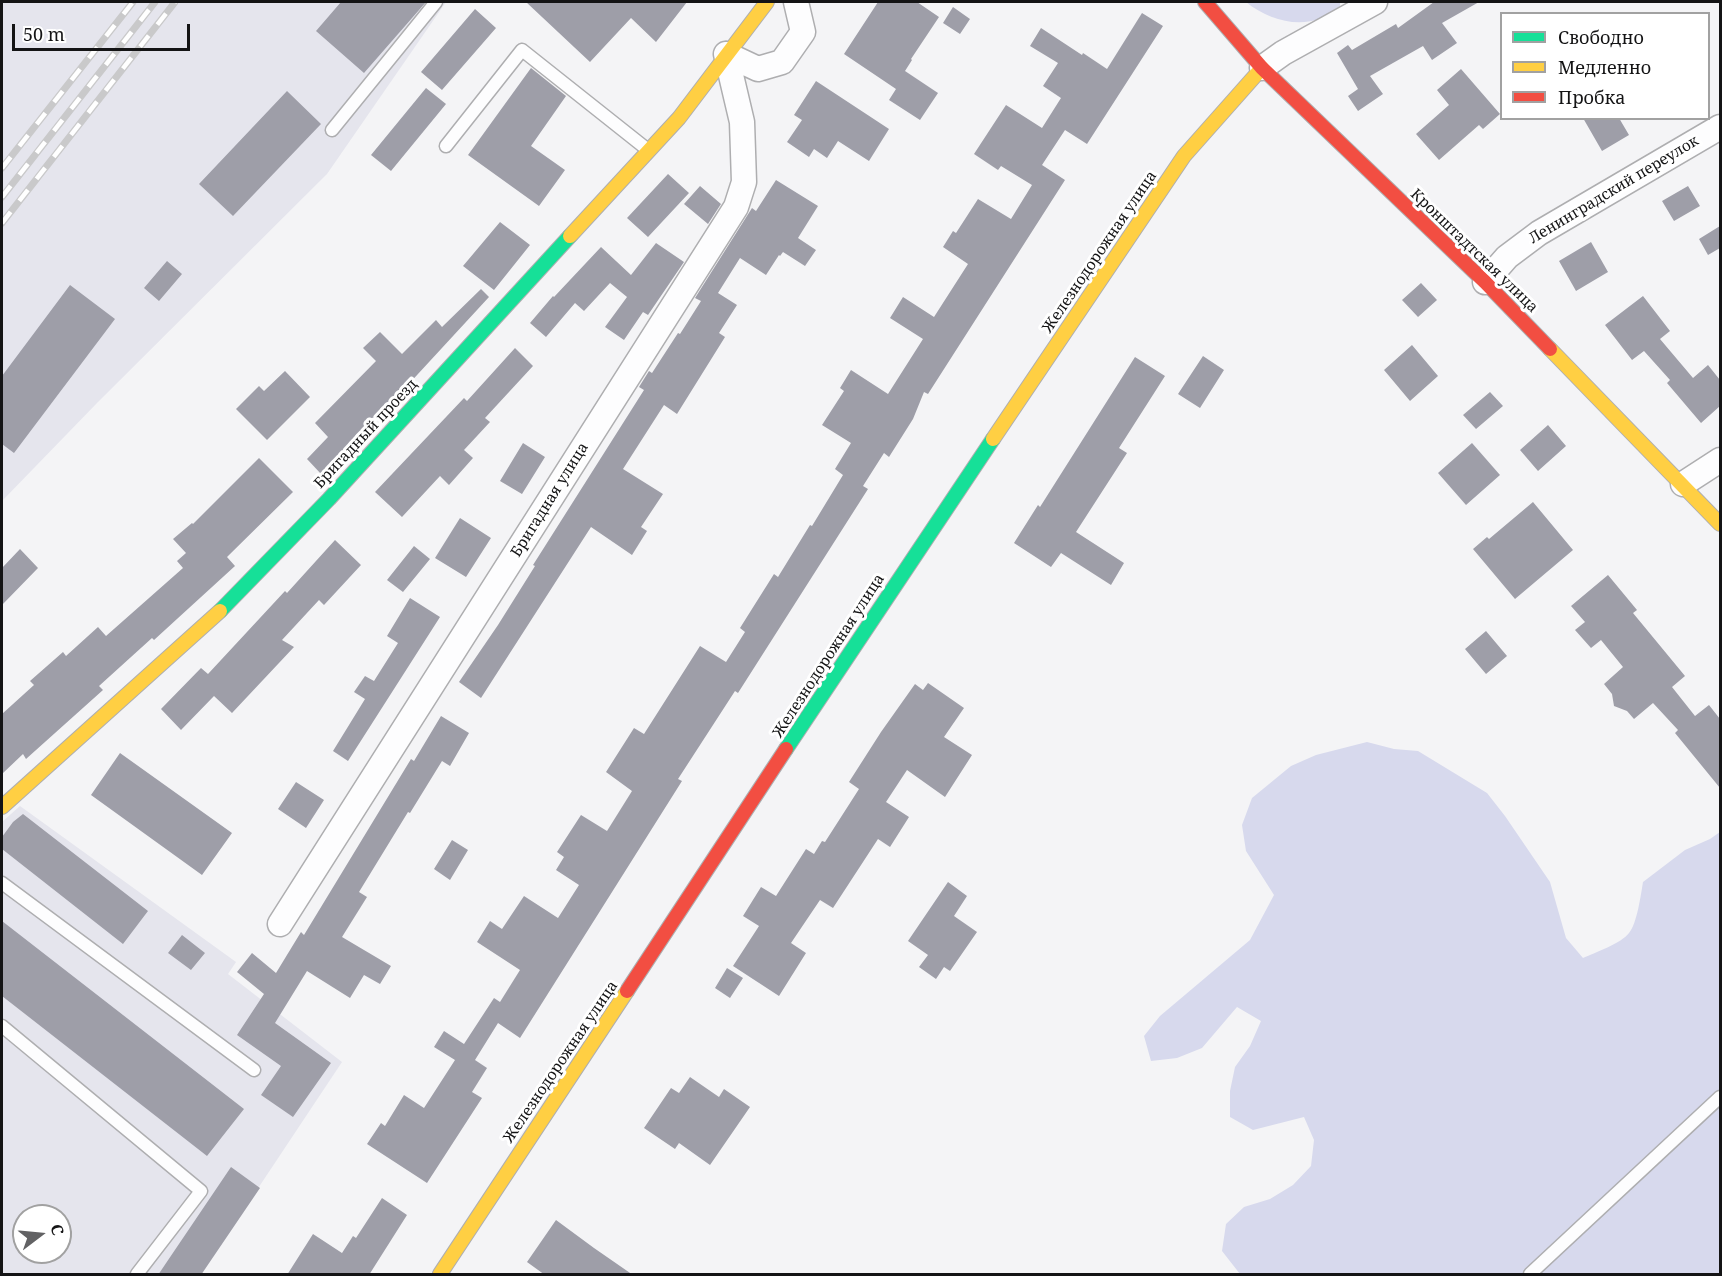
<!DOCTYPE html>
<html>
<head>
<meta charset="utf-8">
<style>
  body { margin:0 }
  #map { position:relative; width:1722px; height:1276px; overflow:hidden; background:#f4f4f6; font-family:"Noto Serif",serif }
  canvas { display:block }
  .frame { position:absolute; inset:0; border:3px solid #141415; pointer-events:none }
  .legend { position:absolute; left:1500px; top:12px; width:210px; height:108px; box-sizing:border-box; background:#fff; border:2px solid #a1a1a1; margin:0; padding:8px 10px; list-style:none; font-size:18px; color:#141415 }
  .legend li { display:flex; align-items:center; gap:12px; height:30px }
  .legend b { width:30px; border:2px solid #a1a1a1 }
  .north { position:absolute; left:12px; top:1204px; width:60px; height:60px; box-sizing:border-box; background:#fff; border:2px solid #a1a1a1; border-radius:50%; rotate:74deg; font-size:16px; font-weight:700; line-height:24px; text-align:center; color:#141415 }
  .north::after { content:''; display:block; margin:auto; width:21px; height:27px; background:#626264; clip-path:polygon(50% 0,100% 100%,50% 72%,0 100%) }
  .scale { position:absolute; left:12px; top:24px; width:178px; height:27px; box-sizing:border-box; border:3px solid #141415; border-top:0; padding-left:8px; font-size:18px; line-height:21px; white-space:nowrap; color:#141415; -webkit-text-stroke:4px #fff; paint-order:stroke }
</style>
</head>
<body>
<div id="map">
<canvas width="1722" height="1276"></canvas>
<div class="frame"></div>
<ul class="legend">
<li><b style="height:8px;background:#16e098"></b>Свободно</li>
<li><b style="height:8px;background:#ffcf43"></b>Медленно</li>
<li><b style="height:8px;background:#f24e42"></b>Пробка</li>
</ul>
<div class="north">С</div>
<div class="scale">50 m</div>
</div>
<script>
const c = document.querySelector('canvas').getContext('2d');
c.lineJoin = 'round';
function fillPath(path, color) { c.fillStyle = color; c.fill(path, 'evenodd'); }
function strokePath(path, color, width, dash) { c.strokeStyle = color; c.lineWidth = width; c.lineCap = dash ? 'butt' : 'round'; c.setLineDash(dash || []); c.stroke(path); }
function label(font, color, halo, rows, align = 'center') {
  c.font = font + ' "Noto Serif",serif'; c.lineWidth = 6; c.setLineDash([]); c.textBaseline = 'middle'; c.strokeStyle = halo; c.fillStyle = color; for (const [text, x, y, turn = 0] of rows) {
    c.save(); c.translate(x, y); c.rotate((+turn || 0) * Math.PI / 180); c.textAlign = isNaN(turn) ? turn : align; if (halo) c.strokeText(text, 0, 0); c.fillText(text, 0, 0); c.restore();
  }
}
fillPath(new Path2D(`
  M2,2H446L327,174L98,402L2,501Z
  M20,806L236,962L228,974L342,1062L201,1274H2V822ZM24,1216H60V1252H24Z`), '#e5e5ed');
fillPath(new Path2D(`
  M1246,2H1340V6C1313,32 1273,24 1246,2Z
  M1367,742L1394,749L1418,751L1487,793L1505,816L1550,882L1566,938L1583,958C1594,953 1622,943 1629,933C1637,924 1641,894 1643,882L1685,850L1710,839L1720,832V1274H1240L1222,1251L1226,1224L1244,1207L1270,1199L1293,1185L1311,1166L1314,1140L1304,1117L1253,1130L1230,1117V1091L1235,1067L1250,1046L1261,1021L1237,1007L1202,1048L1177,1058L1151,1061L1144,1036L1160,1016L1250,940L1274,895L1246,851L1242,825L1252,798L1291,766L1316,755Z`), '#d7d9ed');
fillPath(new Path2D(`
  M341,2H426L364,73L316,31Z
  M526,2H687L656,42L631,18L590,62Z
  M878,2H917L939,17L911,59L912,60L905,71L938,93L920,120L889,100L896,89L844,54Z
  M1434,2H1479L1442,23L1457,43L1432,60L1423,46L1370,76L1383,94L1358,111L1348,96L1358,89L1337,53L1348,45L1352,50L1396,24L1398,28Z
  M953,7L970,19L960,34L943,23Z
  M475,9L496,28L442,90L421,72Z
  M1142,13L1163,26L1087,144L1065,130L1042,165L1065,180L928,394L924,392L913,419L889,457L884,453L863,486L868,489L738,693L735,691L678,779L682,781L520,1038L498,1023L475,1060L487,1068L472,1092L482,1098L427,1183L367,1144L381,1123L385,1126L404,1095L424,1108L455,1060L434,1047L444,1031L464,1044L494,998L500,1002L520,970L477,942L490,921L502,929L524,896L558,918L579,885L556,870L564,857L557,852L581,815L607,831L632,791L606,772L634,728L644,734L700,646L726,662L745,632L740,628L774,574L778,577L810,525L812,526L843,475L835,469L851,443L822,425L844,391L840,388L851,370L888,394L923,339L890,318L903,297L934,317L968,264L943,247L953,231L956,233L978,199L1011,219L1032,185L1001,166L998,170L974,154L1006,105L1042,128L1061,98L1043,86L1058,63L1030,46L1041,28L1082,55L1083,53L1107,69Z
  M531,68L566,96L531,146L565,170L539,206L468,155Z
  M1461,69L1500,114L1483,129L1479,125L1439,160L1416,134L1449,105L1437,90Z
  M816,81L889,129L869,161L838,141L827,158L814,149L809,157L787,142L802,120L794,115Z
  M426,88L446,104L391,171L371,155Z
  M287,91L321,124L233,216L199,184Z
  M1583,118H1619L1629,135L1602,151Z
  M668,174L689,193L648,237L627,218Z
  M776,180L818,206L798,238L816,250L805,266L783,252L780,256L779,255L766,275L740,258L718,293L737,305L719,333L725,337L677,414L664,405L623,469L663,494L641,527L647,531L632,555L591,527L481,698L459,682L498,625L535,566L533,565L644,390L639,387L649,371L652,373L678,333L680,334L701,301L695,298L752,208L756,211Z
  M700,186L721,204L708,224L684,204Z
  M1688,186L1700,206L1674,221L1662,201Z
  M500,222L530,245L494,290L463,266Z
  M1720,226V248L1708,255L1699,239Z
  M1591,242L1608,272L1576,291L1559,261Z
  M656,243L684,262L648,315L643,312L624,340L605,327L627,297L610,283L584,311L575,303L546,337L530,323L553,296L554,297L601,247L631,275Z
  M167,261L182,274L159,301L144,288Z
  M1421,283L1437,300L1418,317L1402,300Z
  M70,285L115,319L14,453L2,444V376Z
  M481,289L489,297L382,413L322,475L307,459L328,437L315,423L376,361L363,348L380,332L402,354L436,320L442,327Z
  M1643,296L1670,331L1660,339L1693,378L1708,365L1720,380V406L1701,423L1667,383L1670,380L1644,351L1632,360L1605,325Z
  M1412,345L1438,376L1410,401L1384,370Z
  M515,348L533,366L485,418L490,422L464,450L473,458L449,485L440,476L402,517L375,492L464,398L467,401Z
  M1203,356L1224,370L1200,408L1178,394Z
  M1135,357L1165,376L1119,448L1127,453L1076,532L1124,563L1111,585L1061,553L1051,567L1014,543L1038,505L1040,507Z
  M285,371L310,397L267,440L236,409L259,386L264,391Z
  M1490,392L1503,406L1476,429L1463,415Z
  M1548,425L1566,446L1538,471L1520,450Z
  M523,443L545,457L522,494L500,481Z
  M1472,443L1500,475L1466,505L1438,473Z
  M259,458L293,492L227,557L235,566L154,640L152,638L99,686L103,690L26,759L23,754L2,774V714L34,685L30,681L63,652L66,656L98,627L106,636L183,568L177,561L186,553L173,539L192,523L193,524Z
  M1533,502L1573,550L1515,599L1473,549L1487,537L1489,539Z
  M460,518L491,538L466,577L435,558Z
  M335,540L361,565L324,605L319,600L282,640L294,647L232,713L214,696L181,730L161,709L201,668L208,674L285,591L287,593Z
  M414,546L430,559L403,592L387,580Z
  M20,549L38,568L2,605V568Z
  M1608,575L1637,610L1633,613L1685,676L1672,687L1695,716L1709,705L1720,719V788L1675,733L1678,730L1653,703L1634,719L1627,711L1614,706L1612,694L1604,684L1623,667L1601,640L1591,648L1575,630L1585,622L1571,606Z
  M410,598L440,617L348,761L333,751L365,699L354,692L365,676L374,681L398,643L387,636Z
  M1486,631L1507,656L1486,674L1465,649Z
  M928,683L964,708L944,737L972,755L945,797L907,770L886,802L909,817L890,847L878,839L833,908L820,900L791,943L806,953L779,996L733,966L759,926L743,916L761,887L776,896L806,849L814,854L822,841L825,842L859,789L849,782L881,732L915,684L923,690Z
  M441,716L469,733L450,766L442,761L410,813L408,812L359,892L367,897L342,937L391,966L380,984L364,975L350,998L307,971L275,1023L331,1063L293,1117L261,1095L281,1066L237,1035L264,994L237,972L252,953L276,973L301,932L304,935L411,759L414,761Z
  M120,753L232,833L202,875L91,795Z
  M296,782L324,800L306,828L278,809Z
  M23,814L148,911L123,944L2,849V837L13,822Z
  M452,840L468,850L450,880L434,869Z
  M948,882L967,896L954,916L977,932L950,971L944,967L936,979L919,967L928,955L908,941Z
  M2,921L244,1109L207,1156L2,996Z
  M182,935L205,953L191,970L168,953Z
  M727,968L743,978L730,998L715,988Z
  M690,1077L719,1097L724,1089L750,1107L710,1165L679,1143L675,1149L644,1128L671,1088L679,1093Z
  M231,1167L260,1188L201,1275H158Z
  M382,1198L407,1215L369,1275H287L313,1234L342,1253L353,1236L356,1238Z
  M556,1220L594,1248L633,1275H545L527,1262Z`), '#9e9ea8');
const lane = new Path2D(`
  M332,130L436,2
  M446,146L522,50L648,150
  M2,883L254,1070
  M2,1026L201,1191L137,1274
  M1530,1274L1720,1097`);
const street = new Path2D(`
  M726,54L758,69L782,62L803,32L796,2
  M1262,68L1283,53L1375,2
  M1485,282L1507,257L1539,233L1720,127
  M1683,484L1720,460
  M280,924L736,207L744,182L742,122L726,54`);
const fast = new Path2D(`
  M220,611L329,499L570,236
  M786,749L993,439`);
const slow = new Path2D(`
  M570,236L679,118L767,2
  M1550,349L1720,524
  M993,439L1184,156L1262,68
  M2,807L220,611
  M440,1274L627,991`);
const jam = new Path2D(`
  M1205,2L1262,68L1485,282L1550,349
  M627,991L786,749`);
strokePath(lane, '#aeaeb0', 15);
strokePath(street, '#aeaeb0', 27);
strokePath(fast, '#aeaeb0', 16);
strokePath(slow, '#aeaeb0', 16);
strokePath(jam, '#aeaeb0', 16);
strokePath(lane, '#fdfdfe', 12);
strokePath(street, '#fdfdfe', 24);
strokePath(fast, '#16e098', 14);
strokePath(slow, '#ffcf43', 14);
strokePath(jam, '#f24e42', 14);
const rail = new Path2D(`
  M2,168L133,2
  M2,197L155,2
  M2,223L175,2`);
strokePath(rail, '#c9c9ca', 7);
strokePath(rail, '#fff', 4.5, [14]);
label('15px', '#141415', '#fff', [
  ["Ленинградский переулок",1614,190,-31],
  ["Кронштадтская улица",1474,251,44],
  ["Железнодорожная улица",1100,252,-56],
  ["Бригадный проезд",366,434,-47],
  ["Бригадная улица",550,500,-58],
  ["Железнодорожная улица",829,656,-57],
  ["Железнодорожная улица",561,1062,-56]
]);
</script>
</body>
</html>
